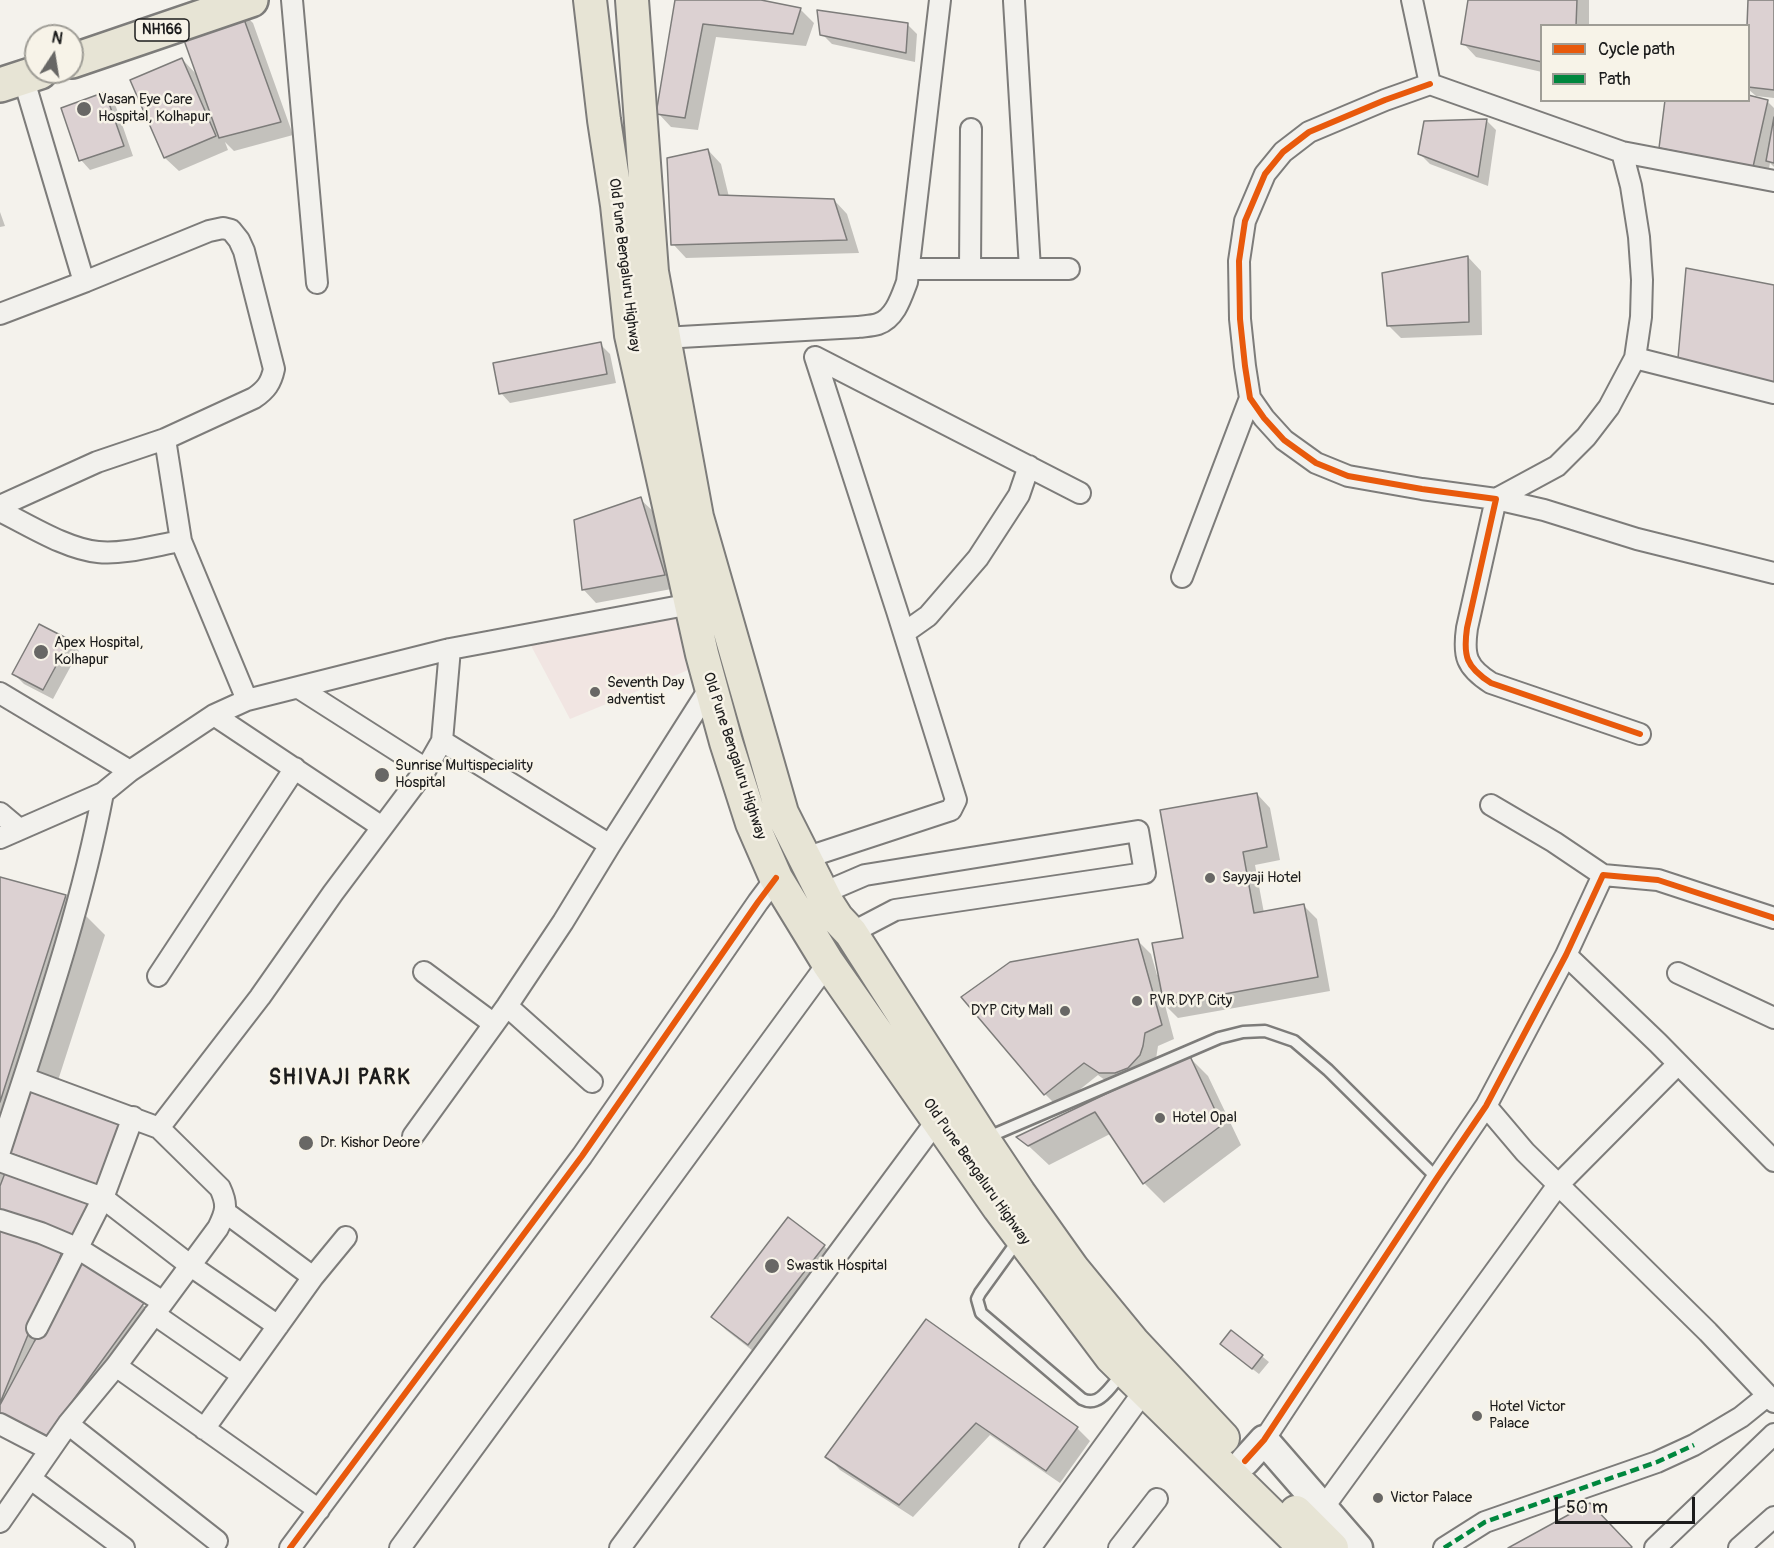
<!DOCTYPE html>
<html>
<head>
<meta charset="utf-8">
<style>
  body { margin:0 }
  #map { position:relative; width:1774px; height:1548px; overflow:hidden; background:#f4f2ec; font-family:Pangolin,sans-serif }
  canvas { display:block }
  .legend { position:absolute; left:1540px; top:24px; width:210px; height:78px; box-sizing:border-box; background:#f7f3e8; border:2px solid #9f9d96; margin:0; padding:8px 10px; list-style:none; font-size:18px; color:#1c1c1c }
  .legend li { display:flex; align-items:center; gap:12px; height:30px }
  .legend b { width:30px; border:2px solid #9f9d96 }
  .north { position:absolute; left:24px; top:24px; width:60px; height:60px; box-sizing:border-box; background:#f7f3e8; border:2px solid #9f9d96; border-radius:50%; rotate:12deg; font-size:16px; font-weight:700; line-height:24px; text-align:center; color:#1c1c1c }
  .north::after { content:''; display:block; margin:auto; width:21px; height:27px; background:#686765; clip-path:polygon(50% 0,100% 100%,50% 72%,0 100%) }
  .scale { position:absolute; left:1555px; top:1497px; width:140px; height:27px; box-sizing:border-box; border:3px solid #1c1c1c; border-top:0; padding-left:8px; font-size:18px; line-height:21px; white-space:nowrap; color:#1c1c1c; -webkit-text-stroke:4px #f7f3e8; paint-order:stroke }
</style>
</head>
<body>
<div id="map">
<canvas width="1774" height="1548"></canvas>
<ul class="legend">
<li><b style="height:8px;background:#e8590c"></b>Cycle path</li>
<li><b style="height:8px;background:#00873e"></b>Path</li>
</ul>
<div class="north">N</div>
<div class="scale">50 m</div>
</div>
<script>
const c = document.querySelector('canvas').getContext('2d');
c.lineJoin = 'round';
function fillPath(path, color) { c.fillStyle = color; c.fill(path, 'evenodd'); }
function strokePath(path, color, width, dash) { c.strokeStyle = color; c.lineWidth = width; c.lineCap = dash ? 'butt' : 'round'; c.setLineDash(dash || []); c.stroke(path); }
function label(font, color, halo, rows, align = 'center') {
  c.font = font + ' Pangolin,sans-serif'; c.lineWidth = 5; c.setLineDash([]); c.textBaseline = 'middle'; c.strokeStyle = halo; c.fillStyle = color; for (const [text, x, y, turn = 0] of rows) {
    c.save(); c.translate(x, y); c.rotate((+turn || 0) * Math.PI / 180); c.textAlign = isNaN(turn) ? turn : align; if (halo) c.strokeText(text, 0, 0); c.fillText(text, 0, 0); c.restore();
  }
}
fillPath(new Path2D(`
  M676,613L698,666L570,719L528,640Z`), '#f1e5e2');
fillPath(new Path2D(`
  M677,0H753L800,9L814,23L806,46L716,37L698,130L671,127L658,113Z
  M1470,0H1589V26H1542V72L1476,57L1463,43Z
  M1774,1V98L1756,96L1748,89V26Z
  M240,10L253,23L293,135L234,151L225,142L228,150L179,171L165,158L132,81L182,59L198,76Z
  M907,24L917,34L915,62L832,44L822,34Z
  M105,94L115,104L133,156L90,170L81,160Z
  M1767,101L1774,108V167L1770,163L1767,179L1674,161L1661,148Z
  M1486,120L1496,130L1488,186L1430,164L1420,154Z
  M708,150L721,164L729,197L834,200L847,214L859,253L686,258L673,244Z
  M0,212L5,226L0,227Z
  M1468,257L1481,271L1482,335L1401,338L1388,325Z
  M600,344L610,354L616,383L510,403L501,393Z
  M640,499L654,512L677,588L596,603L583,589Z
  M69,641L79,651L53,699L24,684L14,674Z
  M1257,794L1270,808L1280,860L1255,865L1264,913L1304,906L1317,919L1330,991L1178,1018L1165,1005L1174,1039L1158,1046L1156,1059L1188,1056L1208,1076L1241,1145L1164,1203L1144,1183L1112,1133L1049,1165L1019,1137L1126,1086H1113L1098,1075L1058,1107L1045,1094L1138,941L1151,954L1157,975H1159L1185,939Z
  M0,878L66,896L105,935L52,1099L119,1123L133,1136L112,1198L26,1182L87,1205L90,1207L78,1239L9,1234L61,1253L78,1270L143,1305L149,1311L54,1441L0,1422Z
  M788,1219L824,1246L837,1260L762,1358L726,1330L713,1317Z
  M926,1321L1077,1428L1090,1441L1060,1483L990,1435L913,1517L840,1470L827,1456Z
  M1232,1332L1269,1362L1259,1374L1228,1350Z`), '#0003');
const building = new Path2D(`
  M675,0H761L801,8L793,34L703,24L685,118L656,114Z
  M1468,0H1577L1576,26H1542V62L1461,44Z
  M1748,0H1774V90L1748,87V26H1747Z
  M240,8L281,122L219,138L180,29Z
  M817,10L908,23L906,53L820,35Z
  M182,58L216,136L164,158L130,80Z
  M105,92L124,146L79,161L61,108Z
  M1748,95L1768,100L1753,167L1659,148L1665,100H1748Z
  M1774,117V163L1766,161Z
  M1487,119L1478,177L1418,154L1424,121Z
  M708,149L719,195L834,199L847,240L671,245L667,158Z
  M1468,256L1469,322L1387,326L1382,273Z
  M1686,268L1774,285V384L1678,358Z
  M601,342L607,374L499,394L493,363Z
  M641,497L665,575L582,590L574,520Z
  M39,624L70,640L43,690L12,674Z
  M1257,793L1267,847L1243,852L1254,913L1304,904L1318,977L1164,1005L1152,943L1183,938L1160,810Z
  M0,877L66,895L0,1102Z
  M1138,939L1162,1025L1145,1033L1143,1046L1140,1055L1128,1068L1115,1073H1099L1084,1063L1044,1095L961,997L1010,962Z
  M1189,1054L1222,1125L1143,1184L1095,1112L1028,1146L1016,1137Z
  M31,1089L120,1122L99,1186L10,1153Z
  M5,1173L88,1203L75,1237L0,1209V1186Z
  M788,1217L825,1245L748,1345L711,1317Z
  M0,1229L62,1252L0,1403Z
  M81,1262L144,1303L47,1436L0,1413V1405L34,1342Z
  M926,1319L1078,1427L1046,1471L976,1423L899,1505L825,1457Z
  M1231,1330L1263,1355L1252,1369L1220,1344Z
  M1590,1503L1632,1547L1631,1548H1508Z`);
fillPath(building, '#dcd1d2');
strokePath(building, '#7d7c7a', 1.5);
const lane = new Path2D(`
  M986,1138L1219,1038L1243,1032L1265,1031L1294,1041L1328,1070L1437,1178
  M1019,1239L980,1293L977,1299L981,1313L1082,1399C1086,1401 1091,1402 1096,1400C1105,1397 1117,1379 1124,1371`);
const street = new Path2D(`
  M292,0L317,283
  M1412,0L1430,84L1622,152L1774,181
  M1014,1L1030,269
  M23,77L84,282
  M1430,84L1385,100L1309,132L1283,152L1265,174L1245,221L1239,261L1240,319L1245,366L1250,398L1264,418L1284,440L1316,463L1348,476L1422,489L1496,499L1467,628C1463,656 1466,667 1491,683L1640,734
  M1622,152L1631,186L1639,237L1642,280L1641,317L1635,358L1609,407L1586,437L1557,466L1496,499L1544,510L1637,539L1774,573
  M909,269H1069
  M970,269L971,129
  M0,314L84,282L209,231L223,228L231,230L239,240L244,251L274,369C271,383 266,390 254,398L165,439L97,462L0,506
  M663,338L858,327C864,326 872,326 878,324C895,318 901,298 907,282L940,0
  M815,357L1080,493
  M1635,358L1774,393
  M0,511C29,525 66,549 98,552C122,555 157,545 181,541L165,439
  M181,541L247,700
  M1182,577L1250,398
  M904,633L928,616L978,558L1019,495L1029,466
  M299,688L426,769
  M0,693L130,771
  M214,715L382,827
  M442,741L610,845
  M1491,805L1554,842L1603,875
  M0,813L19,829
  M0,838L103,793L130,771L214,715L247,700L450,649L702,602
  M805,858L951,810L956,800L897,611L815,357
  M823,893L865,875L1138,831L1145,873L895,910L851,933
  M1566,955L1658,1043L1774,1161
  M424,972L494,1024
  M1678,973L1774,1018
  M158,976L295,768
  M507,1006L592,1082
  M1486,1106L1525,1152L1708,1332L1774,1402
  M159,1128L260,997L333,893L426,769L442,741L450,649
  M413,1136L507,1006L563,922L610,845L711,686
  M0,1151C38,1033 80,915 103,793
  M0,1161L103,1198L191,1266L278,1326
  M225,1212L313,1277
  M0,1220L41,1233L79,1249L163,1302
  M154,1314L242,1375
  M37,1328L103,1198L133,1117
  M116,1366L319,1510
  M0,1424L50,1450
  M68,1424L217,1541
  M204,1429L313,1277L346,1237
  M1264,1440L1437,1178L1486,1106L1566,955L1603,875L1658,880L1774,918
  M31,1479L124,1548
  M1323,1508L1558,1185L1678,1064
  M0,1522L68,1424L116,1366L218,1228C226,1212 228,1205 220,1188L159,1128L24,1078
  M290,1548L582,1156L758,902L776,878
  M400,1548L828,963
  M620,1548L938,1119
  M1030,1548L1150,1383
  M1119,1548L1157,1499
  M1444,1548L1485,1522L1657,1462L1694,1445L1741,1417L1767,1396
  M1655,1548L1774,1434
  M1739,1548L1774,1517`);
const secondary = new Path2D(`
  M1245,1461L1264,1440L1358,1548`);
const primary = new Path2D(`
  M590,0L604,120L617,205L631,335L702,654L726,742L752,823L776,878L828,963L999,1208L1111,1357L1305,1548
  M632,0L652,272L697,517L782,813L828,904L837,918L851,933L983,1139L1019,1193L1073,1269L1133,1342L1223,1438
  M1296,1512L1332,1548`);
const highway = new Path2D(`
  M72,61L251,0
  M0,85L40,72`);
strokePath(lane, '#7d7c7a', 15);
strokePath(street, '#7d7c7a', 24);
strokePath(secondary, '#7d7c7a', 33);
strokePath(primary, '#7d7c7a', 36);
strokePath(highway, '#7d7c7a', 38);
strokePath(lane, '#f2f1ed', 10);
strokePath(street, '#f2f1ed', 20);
strokePath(secondary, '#f2f1ed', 28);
strokePath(primary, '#e7e4d5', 32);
strokePath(highway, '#e7e4d5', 33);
strokePath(new Path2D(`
  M1444,1548L1485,1522L1657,1462L1694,1445`), '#00873e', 4.5, [9, 4.5]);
strokePath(new Path2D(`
  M1430,84L1385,100L1309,132L1283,152L1265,174L1245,221L1239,261L1240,319L1245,366L1250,398L1264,418L1284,440L1316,463L1348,476L1422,489L1496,499L1467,628C1463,656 1466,667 1491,683L1640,734
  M1245,1461L1264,1440L1437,1178L1486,1106L1566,955L1603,875L1658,880L1774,918
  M290,1548L582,1156L758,902L776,878`), '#e8590c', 6);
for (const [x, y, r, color] of [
  [84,109,8,"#686765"],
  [41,652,8,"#686765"],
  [595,692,6,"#686765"],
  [382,775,8,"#686765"],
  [1210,878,6,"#686765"],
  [1137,1001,6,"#686765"],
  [1065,1011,6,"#686765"],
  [1160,1118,6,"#686765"],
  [306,1143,8,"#686765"],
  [772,1266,8,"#686765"],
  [1477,1416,6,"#686765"],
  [1378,1498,6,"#686765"]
]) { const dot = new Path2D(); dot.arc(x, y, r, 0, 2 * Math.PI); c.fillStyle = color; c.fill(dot); strokePath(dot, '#f7f3e8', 2); }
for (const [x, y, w] of [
  [162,30,54]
]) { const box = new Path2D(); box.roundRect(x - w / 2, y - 11, w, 22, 4.5); c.fillStyle = '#f7f3e8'; c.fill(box); strokePath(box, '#1c1c1c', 1.5); }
label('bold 14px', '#1c1c1c', null, [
  ["NH166",162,30]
]);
label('15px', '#1c1c1c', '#f7f3e8', [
  ["Vasan Eye Care",98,100],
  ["Hospital, Kolhapur",98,117],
  ["Apex Hospital,",54,643],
  ["Kolhapur",54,660],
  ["Seventh Day",607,683],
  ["adventist",607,700],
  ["Sunrise Multispeciality",395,766],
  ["Hospital",395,783],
  ["Sayyaji Hotel",1222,878],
  ["PVR DYP City",1149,1001],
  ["DYP City Mall",1053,1011,"right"],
  ["Hotel Opal",1172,1118],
  ["Dr. Kishor Deore",320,1143],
  ["Swastik Hospital",786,1266],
  ["Hotel Victor",1489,1407],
  ["Palace",1489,1424],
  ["Victor Palace",1390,1498]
], 'left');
label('15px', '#1c1c1c', '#f7f3e8', [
  ["Old Pune Bengaluru Highway",624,265,83],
  ["Old Pune Bengaluru Highway",734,756,72],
  ["Old Pune Bengaluru Highway",976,1172,55]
]);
c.letterSpacing = '1.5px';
label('bold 21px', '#1c1c1c', '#f7f3e8', [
  ["SHIVAJI PARK",340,1079]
]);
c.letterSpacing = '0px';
</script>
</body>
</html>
